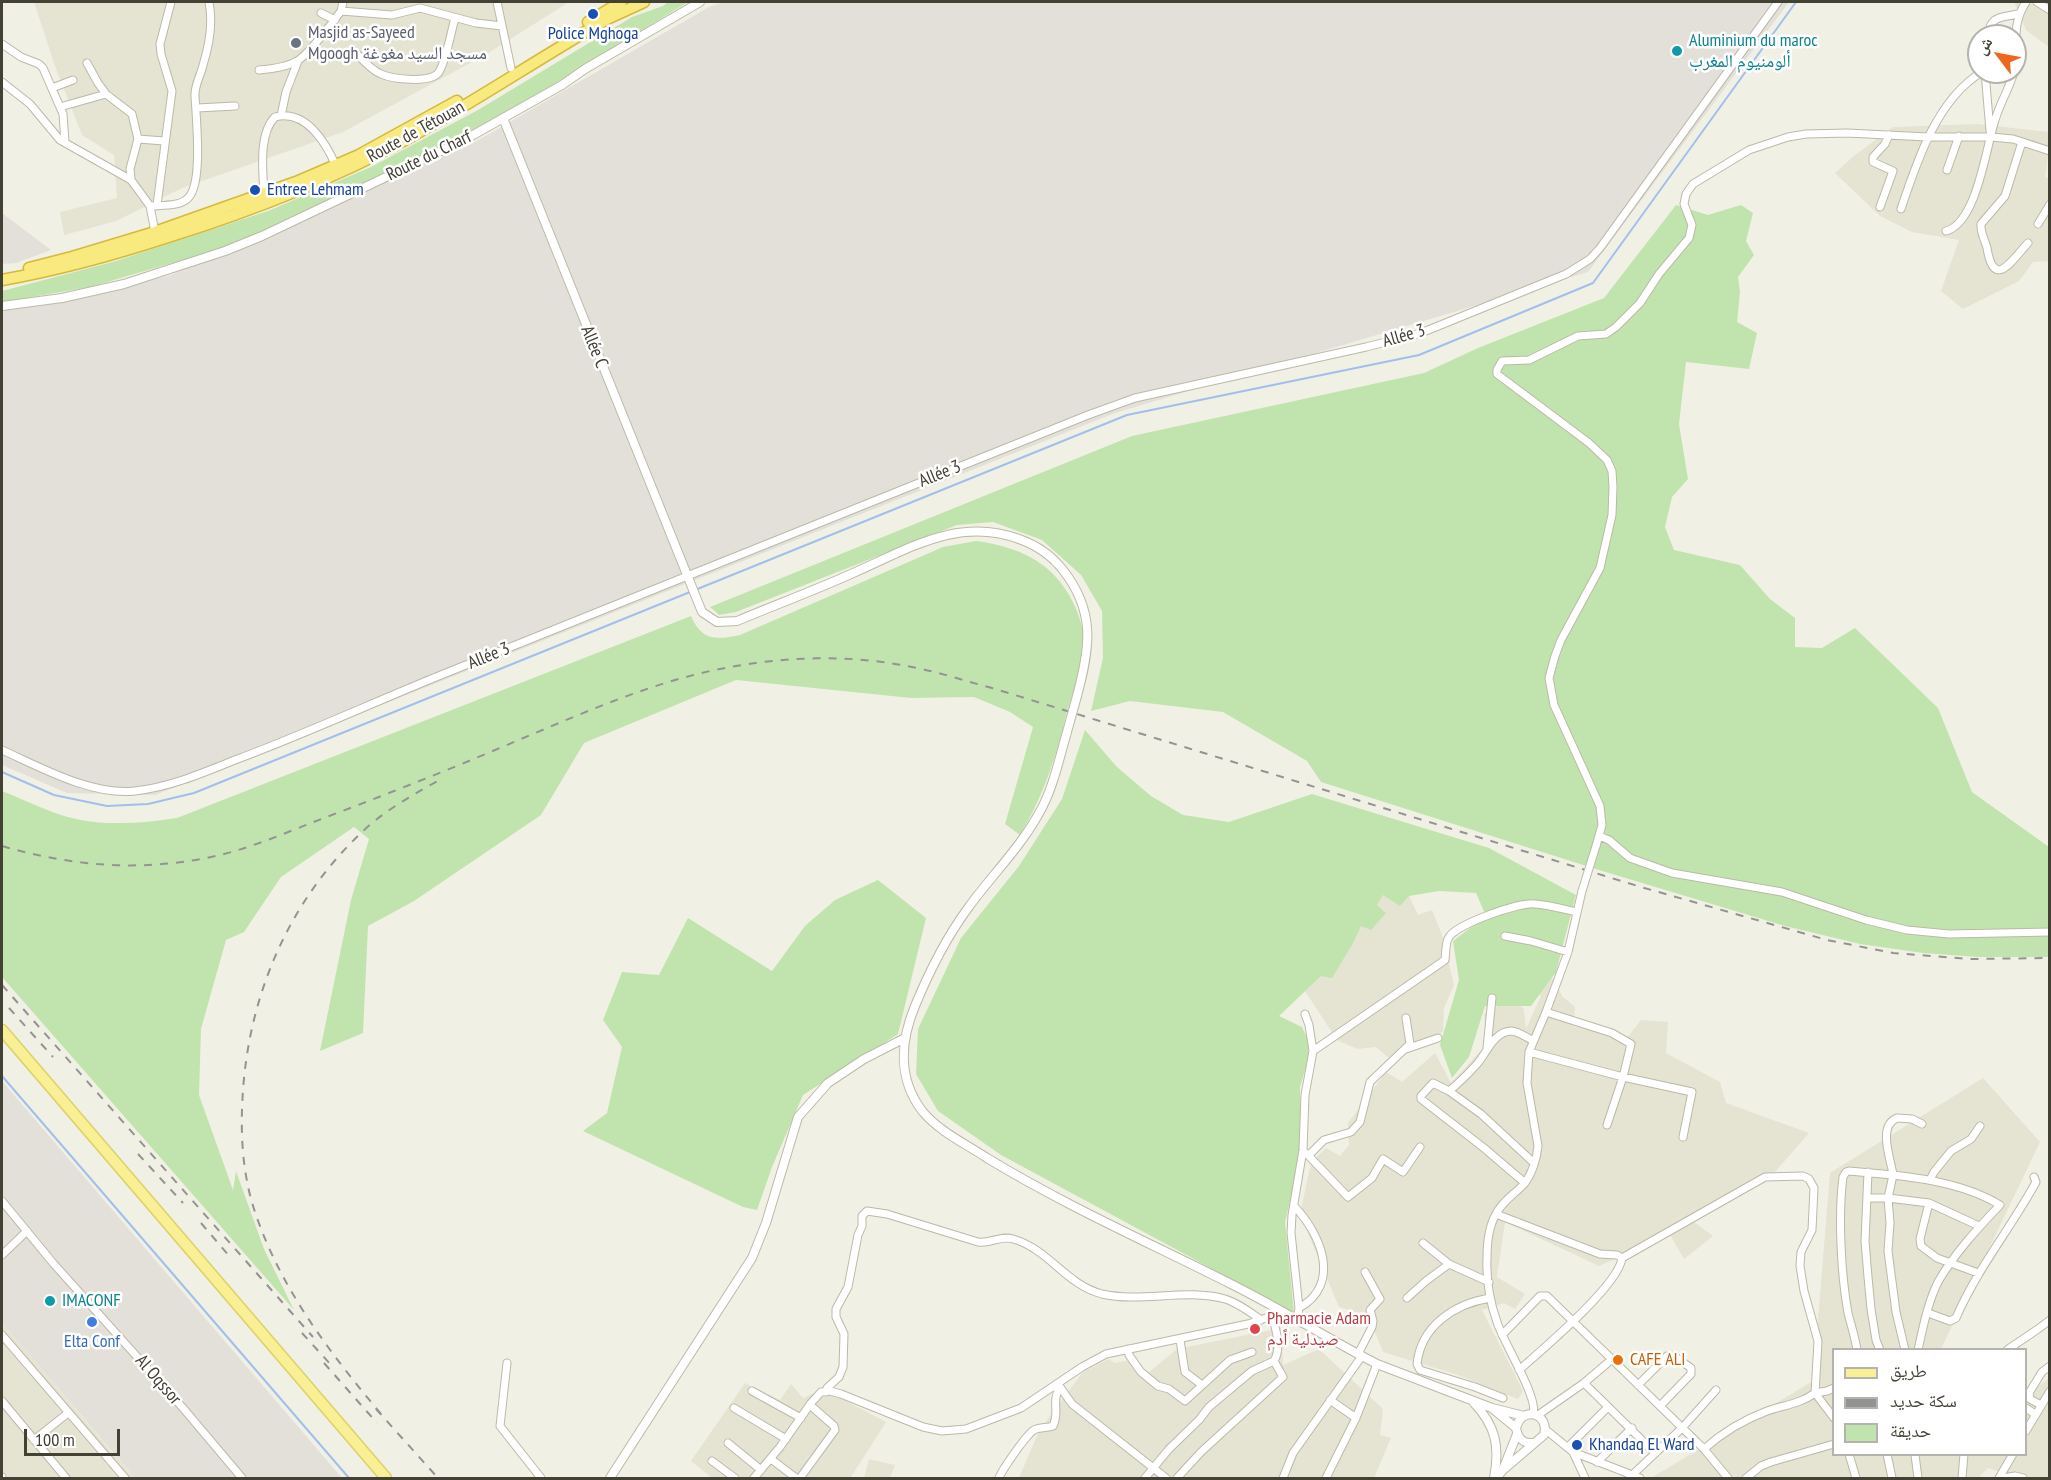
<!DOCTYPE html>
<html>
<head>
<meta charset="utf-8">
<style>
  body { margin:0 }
  #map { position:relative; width:2051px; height:1480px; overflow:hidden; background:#f1f0e4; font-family:"PT Sans Narrow","Noto Naskh Arabic",sans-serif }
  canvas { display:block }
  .frame { position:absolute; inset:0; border:3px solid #434034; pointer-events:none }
  .legend { position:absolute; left:1832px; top:1348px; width:195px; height:108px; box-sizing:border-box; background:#fff; border:2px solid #b4b3ae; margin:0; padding:8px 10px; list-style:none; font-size:18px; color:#434034 }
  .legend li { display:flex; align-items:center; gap:12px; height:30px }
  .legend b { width:30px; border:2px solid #b4b3ae }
  .north { position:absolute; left:1967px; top:24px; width:60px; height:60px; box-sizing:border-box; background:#fff; border:2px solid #b4b3ae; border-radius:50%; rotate:302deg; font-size:16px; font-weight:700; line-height:24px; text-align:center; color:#434034 }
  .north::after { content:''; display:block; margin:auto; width:21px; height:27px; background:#ef661d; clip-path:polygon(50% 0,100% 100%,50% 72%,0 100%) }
  .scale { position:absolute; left:24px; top:1429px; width:96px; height:27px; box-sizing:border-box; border:3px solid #434034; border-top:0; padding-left:8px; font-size:18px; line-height:21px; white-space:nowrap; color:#434034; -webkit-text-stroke:4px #fff; paint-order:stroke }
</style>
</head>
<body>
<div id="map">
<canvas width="2051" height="1480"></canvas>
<div class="frame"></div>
<ul class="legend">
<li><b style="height:8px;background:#f9f095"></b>طريق</li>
<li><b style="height:8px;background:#939393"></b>سكة حديد</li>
<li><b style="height:16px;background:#c1e4ae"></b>حديقة</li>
</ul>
<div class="north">ش</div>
<div class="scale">100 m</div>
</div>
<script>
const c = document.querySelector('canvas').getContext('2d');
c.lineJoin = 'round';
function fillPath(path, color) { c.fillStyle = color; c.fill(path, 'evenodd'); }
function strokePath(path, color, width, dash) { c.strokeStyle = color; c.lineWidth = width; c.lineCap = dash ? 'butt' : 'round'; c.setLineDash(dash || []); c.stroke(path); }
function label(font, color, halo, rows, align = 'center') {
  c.font = font + ' "PT Sans Narrow","Noto Naskh Arabic",sans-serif'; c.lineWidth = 5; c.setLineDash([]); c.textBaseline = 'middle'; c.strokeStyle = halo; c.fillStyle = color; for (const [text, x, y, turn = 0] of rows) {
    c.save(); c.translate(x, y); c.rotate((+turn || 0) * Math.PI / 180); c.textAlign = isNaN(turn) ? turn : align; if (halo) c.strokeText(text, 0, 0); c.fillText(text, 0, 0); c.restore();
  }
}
fillPath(new Path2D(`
  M34,2H569L485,55L343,132L182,188L116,221L64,235L60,212L117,198L114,155L82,135L55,66Z
  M2014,2H2049V47L2026,30Z
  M1977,124L2049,132V148L2045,177L2049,179V261L2033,262L2019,281L1963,309L1941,291L1959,240L1912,232L1880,216L1835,173L1855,155L1893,127Z
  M1383,895L1409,896L1418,915L1432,910L1442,935L1454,985L1444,1008L1443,1032L1390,1059L1376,1047L1357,1049L1337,1040L1305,991L1321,976L1361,925L1386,913L1377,905Z
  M1542,961L1563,997L1575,1007L1573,1026L1627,1038L1641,1020L1668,1022L1666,1053L1720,1082L1726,1103L1809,1133L1768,1180L1693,1221L1713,1236L1684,1259L1670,1235L1599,1266L1505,1222L1497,1277L1525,1294L1515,1309L1504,1303L1482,1310L1523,1391L1518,1399L1458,1375L1383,1352L1369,1317L1339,1307L1300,1214L1311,1163L1326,1148L1340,1156L1349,1145L1348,1123L1386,1072L1402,1082L1435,1053L1451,1083L1487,1044L1484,1014L1513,997L1524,1010L1526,1029L1541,996L1521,981Z
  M1983,1078L2040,1142L1941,1349L1834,1350V1454H2026V1396L2049,1378V1478H2020L1988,1468L1978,1478H1651L1813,1381L1830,1173Z
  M2,1323L116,1457L135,1478H2Z
  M1281,1328L1283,1365L1319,1349L1383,1409L1380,1435L1391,1438L1374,1478H1019L1039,1431L1082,1373L1108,1359L1115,1363L1134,1359L1148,1373L1177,1349Z
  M745,1383L780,1400L791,1384L803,1398L823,1389L886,1422L851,1477L856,1478H712L691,1461Z
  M869,1459L895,1465L890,1478H864Z`), '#e5e3d2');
fillPath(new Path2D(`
  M724,2H1789L1588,272L1115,413L155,795L67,793L2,765V305L56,303L171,275L475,142L709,7Z
  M2,213L51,250L16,263L2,264Z
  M2,1081L342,1478H135L2,1323Z`), '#e3e0d9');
fillPath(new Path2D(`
  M668,2H688L517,107L443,145L230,246L90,287L2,302V291L116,261L268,211L371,167L478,110L632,17L663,6Z
  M1676,205L1708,215L1741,205L1753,213L1746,241L1754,255L1738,277L1740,292L1737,322L1757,333L1749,369L1686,362L1679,424L1688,479L1672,497L1665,527L1674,550L1740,565L1770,599L1795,618V647L1822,648L1855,628L1938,708L1972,792L2049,847V957H1978L1923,953L1860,944L1785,926L1599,870L1321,782L1307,761L1223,712L1130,701L1091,711L1103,658L1102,611L1081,575L1042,540L993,522L957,525L736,612L719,615L710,607L1132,436L1424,373L1478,348L1604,298Z
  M976,541C999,544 1025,551 1044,566C1067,584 1084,616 1084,645C1084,660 1072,696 1067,712C1056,757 1044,795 1020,835L1005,824L1033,727L1010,712L974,697L911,698L736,680L584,743L541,815L414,901L368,926L363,1033L320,1051L351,900L369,839L354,827L281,877L244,932L226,940L201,1029L199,1095L233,1190L236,1171L264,1249L294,1310L2,977V791C25,800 52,814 76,819C109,826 144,823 177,818L691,616C702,641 716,640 740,635L943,547Z
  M1085,730L1117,767L1151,796L1183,815L1229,822L1312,794L1489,848L1576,895L1556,972L1531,1006H1485L1469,1057L1452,1078L1440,1045L1459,980L1453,941L1486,916L1476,893L1439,891L1409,896L1400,906L1383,895L1377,905L1386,913L1371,930L1361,926L1353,943L1332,978L1321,976L1279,1016L1302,1027L1308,1040V1060L1300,1087V1158L1285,1222L1294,1313L1001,1155L938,1111L916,1074L918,1029L961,938L1019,866L1062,799Z
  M878,880L926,918L898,1034L803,1095L772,1167L757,1210L743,1207L583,1131L607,1113L622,1047L603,1020L622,972L659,975L688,918L772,971L805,926L835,900Z`), '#c1e4ae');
strokePath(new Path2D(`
  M695,590L1127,415L1419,355L1593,283L1796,2
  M2,772L54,795L107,806L148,804L194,793L690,592
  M2,1076L349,1478`), '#a2bfec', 2);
const minor = new Path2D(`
  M343,2L341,11L392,15L420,8L476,23L502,26
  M497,2L511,68
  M2037,2L2050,10
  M321,13L335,20
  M1988,36C1990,15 2001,18 2018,14
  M2,44L21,57L39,64L43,68L63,114L65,142
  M356,53C363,60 371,70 381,74C392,79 431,84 439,72C446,61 451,32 455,18
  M87,63L98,83L106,94L132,114L138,139L130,169L131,180L150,206
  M2015,68C2018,42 2011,25 2026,2
  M259,70C271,69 287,67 297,61C308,55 333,22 341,11
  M1985,72L1990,131
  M2,82L30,104L60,140L131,180
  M52,88L73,80
  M60,107L106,94
  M197,108L235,106
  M281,116L286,92L298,61
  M138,139L164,141
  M2022,142L2005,196L1981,224C1980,232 1985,240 1987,248C1994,291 2012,260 2028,243
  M1947,170L1959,136
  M264,194C263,172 258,134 275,117C306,109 326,143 336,166
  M157,205L172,91L161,54L160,44L171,2
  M1880,207L1893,171L1873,162V157L1885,144L1889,135
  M1901,209C1917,161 1937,99 1982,72
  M2038,224L2050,204
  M1946,231C1977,223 1986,147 1995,120C2000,103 2009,89 2014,72
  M155,232L150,206C162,205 181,207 189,197C203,181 196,117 195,96C194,86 201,75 203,65C209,46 213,22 209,2
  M2,750C40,767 92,796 135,791C170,787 203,773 235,760C305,734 372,703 441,675C657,588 873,501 1088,415L1135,398L1366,347L1421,333L1566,274L1590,259L1600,248L1778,2
  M1599,836L1609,840L1630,858L1672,873L1782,892L1866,920L1907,930L1949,934L2050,932
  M1596,846L1602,825L1600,806L1554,705L1549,678L1555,656L1561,640L1600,568L1612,515L1613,487L1612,471L1607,460L1589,443L1497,374V370L1502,361L1529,360L1578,336L1606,334L1616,327L1640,303L1659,274L1689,238L1692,225L1684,204L1686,194L1693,184L1749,150L1788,137L1806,134L1847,133L1928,137H1991L2013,139L2050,151
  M1505,936L1531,941L1568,952
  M1546,1012L1612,1033L1631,1044L1623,1077L1607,1125
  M1533,1041C1526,1037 1518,1031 1511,1031C1493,1032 1487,1053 1477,1064C1468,1074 1459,1083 1449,1091L1481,1114L1534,1163
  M1487,1048L1492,998
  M1406,1049L1438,1038
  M1313,1051L1432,969L1445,960C1446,953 1445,943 1449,937C1457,924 1519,902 1535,904C1549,905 1563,909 1577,912
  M1529,1052L1623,1077L1692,1092L1683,1137
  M1449,1091L1433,1083L1421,1096V1099L1484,1148L1525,1183
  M1307,1154L1348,1197L1372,1178L1383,1159L1403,1172L1420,1147
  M1309,1155L1324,1140L1351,1132L1360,1122L1370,1082L1410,1044L1406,1018
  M1868,1172L1865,1241L1868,1277L1871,1309L1876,1340L1880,1350
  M1930,1180L1934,1172L1951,1151L1971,1139L1980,1126
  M1867,1198H1888L1929,1203L1979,1226
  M2,1201L53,1263L183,1408L242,1478
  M1929,1203L1920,1239L1921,1246L1937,1258L1978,1273
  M1294,1206C1321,1234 1342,1284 1299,1308
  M1496,1214L1600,1254L1617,1255L1622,1258C1619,1285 1542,1350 1519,1370
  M1423,1243L1449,1264
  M2,1255L27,1231
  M1622,1258L1765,1177L1803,1176L1809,1179L1814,1188L1812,1230L1801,1252L1800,1266L1804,1291L1818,1341L1815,1393C1800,1404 1784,1405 1767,1411C1743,1420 1723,1432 1704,1449
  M1407,1298L1426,1281L1449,1264L1489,1282
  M1490,1298C1454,1304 1421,1326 1417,1364L1420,1370L1475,1387L1503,1398
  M1928,1313L1950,1321L1956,1318C1977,1269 2011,1228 2036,1182L2034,1177
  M1297,1320L1299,1308L1291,1233L1292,1215L1303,1150L1305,1095L1313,1051L1309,1025L1305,1014
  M2,1335L125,1478
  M1502,1335L1540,1296H1547L1704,1449L1728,1478
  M1180,1340L1185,1372L1202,1385
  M1128,1349L1129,1355L1141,1372L1158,1386L1169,1389L1185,1401L1230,1360L1252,1352
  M1857,1350C1855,1337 1851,1325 1848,1313C1841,1274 1838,1216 1843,1177L1846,1172L1849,1171L1893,1175C1891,1159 1877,1126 1897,1118L1912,1119L1922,1124
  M1905,1350L1896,1312L1888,1251L1890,1223L1888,1198L1893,1175C1929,1179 1969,1186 2000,1205C1977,1229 1954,1254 1938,1282C1928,1302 1923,1327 1918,1350
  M2007,1350L2038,1329L2050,1320
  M1358,1354L1372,1327L1373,1321L1370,1310L1380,1299L1365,1272
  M507,1363L500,1426L541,1478
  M1584,1383L1655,1453
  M1058,1384L1072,1404L1166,1478
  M1638,1385L1667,1356H1674L1691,1368V1374L1660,1406
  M752,1391L801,1418
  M826,1392L827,1388L839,1377L843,1367L844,1334L836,1317V1309L848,1287L858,1235L862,1226V1216L867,1211L887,1214L978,1242C990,1244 1001,1235 1013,1239C1049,1249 1066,1285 1102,1294C1142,1303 1185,1288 1225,1299C1238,1303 1250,1312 1261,1320
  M1815,1393L1834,1418
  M1815,1393L1827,1391L1834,1388
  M1330,1400L1356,1418
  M2,1401L66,1478
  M2041,1405L2030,1399L2029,1393L2042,1372L2050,1366
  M734,1408L786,1439
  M2026,1408L2035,1414
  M1533,1414C1539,1398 1503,1342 1497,1322C1490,1302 1486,1279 1487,1258C1487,1244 1489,1226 1496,1214C1502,1201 1515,1194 1524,1184C1532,1174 1537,1158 1538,1146L1527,1083L1529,1052L1546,1012L1568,952L1582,891
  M1538,1415L1584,1383L1611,1360
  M1546,1430L1573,1452L1585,1478
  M2026,1431L2050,1391
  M34,1440L68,1413
  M728,1443L761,1470
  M1568,1447L1608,1407
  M1573,1452L1640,1478
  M1849,1454L1856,1478
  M1887,1454L1892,1478
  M1915,1455L1918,1478
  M771,1459L796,1478
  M712,1461L735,1478
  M1597,1462L1632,1428
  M2,1477V1478
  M754,1478L780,1447L811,1403L821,1392L830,1391L841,1394L923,1427L942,1431L966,1429L1021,1408L1082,1367L1106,1354L1248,1324L1272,1316L1279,1310
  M800,1478L835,1430L834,1426L810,1405
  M999,1478C1002,1470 1026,1435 1034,1430C1039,1427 1047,1428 1053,1426C1060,1413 1051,1400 1060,1387
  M1145,1478L1169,1449L1199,1420L1209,1407L1252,1371L1274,1361C1282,1347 1276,1330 1272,1316
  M1177,1478L1201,1452L1283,1377L1274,1361
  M1283,1478L1293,1453L1362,1356
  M1326,1478L1356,1418L1377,1364
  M1629,1478L1682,1428L1716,1390
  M1746,1478L1761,1466L1771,1462L1834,1444
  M1962,1478L1964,1454
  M1999,1478L2013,1454
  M2003,1478L2015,1476L2023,1478`);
const tertiary = new Path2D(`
  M503,118L702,612L717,622L737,621C775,605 813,591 851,574C907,550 957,516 1019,539C1036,545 1052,556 1063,570C1096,612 1090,648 1077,696
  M2,306L62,298L124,284L225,251L262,236L466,139L562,85L585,69L700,2
  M1067,732C1059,759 1053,790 1038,815C1019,849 991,876 968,908C946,938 929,972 915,1006C900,1042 898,1080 923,1112C940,1132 966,1144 987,1158C1066,1206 1150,1243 1231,1284C1275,1306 1316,1331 1358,1354L1377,1364L1492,1408L1524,1416
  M1474,1403C1496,1426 1500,1447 1494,1478
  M1493,1409L1516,1428
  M1504,1467L1517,1434
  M610,1478L752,1258L766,1223L798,1117L828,1083L864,1059L905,1038
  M1496,1478L1503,1470L1544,1435C1550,1413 1522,1405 1516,1428C1518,1438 1522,1443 1532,1443`);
const primary = new Path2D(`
  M2,1030L386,1478`);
const trunk = new Path2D(`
  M588,22L621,2
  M29,268L72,257L155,232L296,182L359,155L457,101
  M2,280C58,270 113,255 168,237C251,211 331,180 407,139C476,101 541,57 609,18L644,2`);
strokePath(minor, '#bcb9a7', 9);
strokePath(tertiary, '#bcb9a7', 10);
strokePath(primary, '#ddd166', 13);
strokePath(trunk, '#d5ba3a', 13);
strokePath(minor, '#fff', 7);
strokePath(tertiary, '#fff', 8);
strokePath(primary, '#f9f095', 10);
strokePath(trunk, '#f8ea7f', 10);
strokePath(new Path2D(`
  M2,846C71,866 140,872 211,857C250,849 287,832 324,818C390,793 456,767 521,739C590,710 662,678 736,666C794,656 854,655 912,667C939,672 965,681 992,688L1641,887L1827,940L1893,953L1970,959L2050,958
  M2,985L313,1337
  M9,1008L53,1057
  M138,1154L183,1203
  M201,1223L230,1257
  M302,1333L332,1366
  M324,1363L377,1423
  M376,1409L438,1478
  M381,1414C331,1354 282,1291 256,1215C242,1175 240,1132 243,1090C250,992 290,900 362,832C385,810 413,795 441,779`), '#939393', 2, [8, 8]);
const minorBridge = new Path2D(`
  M1582,891L1596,846`);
const tertiaryBridge = new Path2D(`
  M1067,732L1077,696`);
strokePath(minorBridge, '#bcb9a7', 9, []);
strokePath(tertiaryBridge, '#bcb9a7', 10, []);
strokePath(minorBridge, '#fff', 7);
strokePath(tertiaryBridge, '#fff', 8);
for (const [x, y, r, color] of [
  [593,14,6,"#1a4fb4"],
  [296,43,6,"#6b7280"],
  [1677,51,6,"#0f9aa8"],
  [255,190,6,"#1a4fb4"],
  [50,1301,6,"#0f9aa8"],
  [92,1322,6,"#3f7fe0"],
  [1255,1329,6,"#e0444e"],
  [1618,1360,6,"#e8710a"],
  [1577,1445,6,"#1a4fb4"]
]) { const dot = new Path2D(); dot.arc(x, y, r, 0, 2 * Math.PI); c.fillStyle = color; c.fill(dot); strokePath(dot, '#fff', 2); }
label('18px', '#5b616d', '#fff', [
  ["Masjid as-Sayeed",308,33],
  ["Mgoogh مسجد السيد مغوغة",308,54]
], 'left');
label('18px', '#164399', '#fff', [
  ["Police Mghoga",593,34,"center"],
  ["Entree Lehmam",267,190],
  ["Khandaq El Ward",1589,1445]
], 'left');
label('18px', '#0d838f', '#fff', [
  ["Aluminium du maroc",1689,41],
  ["ألومنيوم المغرب",1689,62],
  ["IMACONF",62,1301]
], 'left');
label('18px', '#434034', '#fff', [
  ["Route de Tétouan",416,132,-29],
  ["Route du Charf",429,156,-26],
  ["Allée 3",1404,336,-16],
  ["Allée C",594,347,68],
  ["Allée 3",940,474,-22],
  ["Allée 3",489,656,-22],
  ["Al Oqssor",158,1380,49]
]);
label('18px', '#be3a42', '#fff', [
  ["Pharmacie Adam",1267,1319],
  ["صيدلية اًدم",1267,1340]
], 'left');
label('18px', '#366cbe', '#fff', [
  ["Elta Conf",92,1342]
]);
label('18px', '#c56008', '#fff', [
  ["CAFE ALI",1630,1360]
], 'left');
</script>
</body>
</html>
